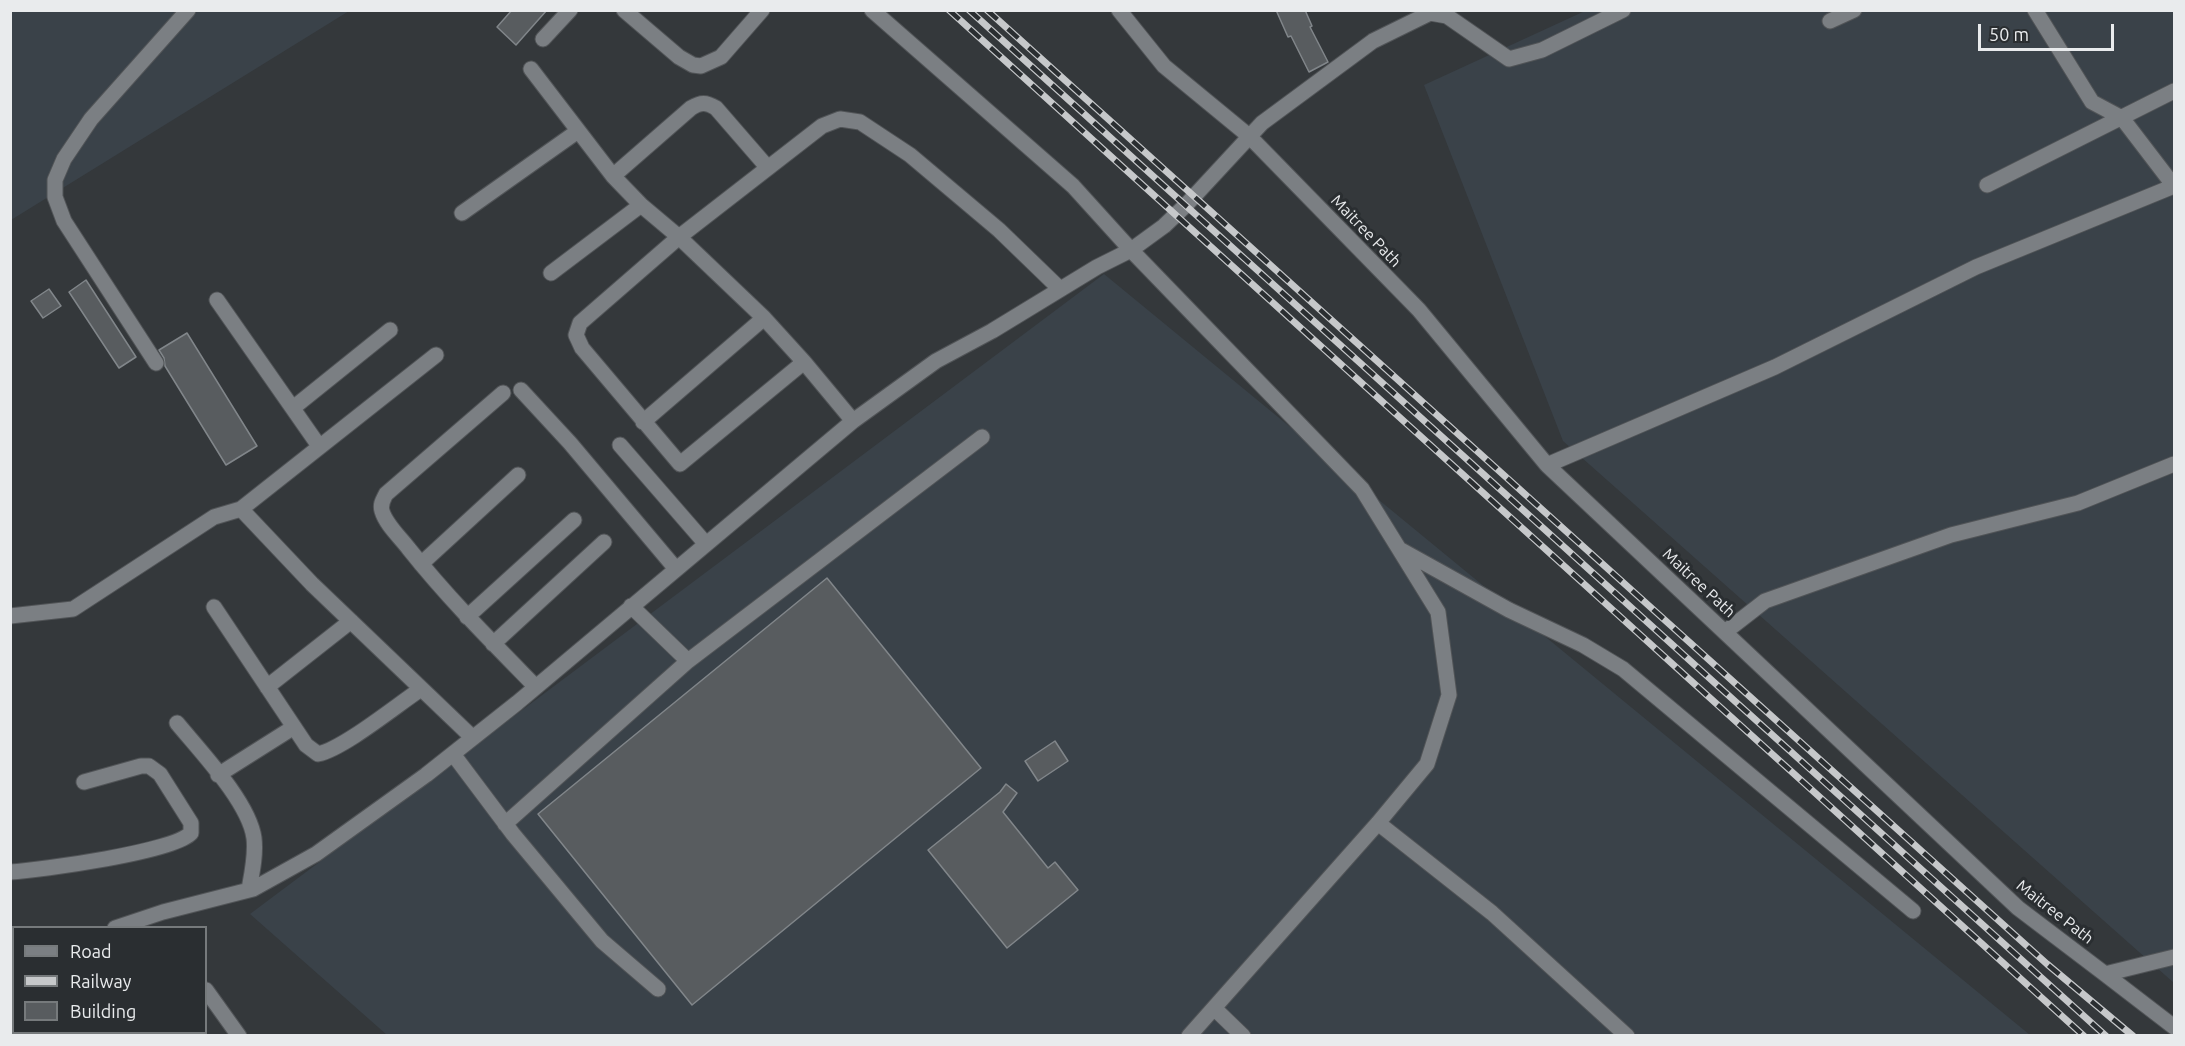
<!DOCTYPE html>
<html>
<head>
<meta charset="utf-8">
<style>
  body { margin:0 }
  #map { position:relative; width:2185px; height:1046px; overflow:hidden; background:#34383b; font-family:Ubuntu,sans-serif }
  canvas { display:block }
  .frame { position:absolute; inset:0; border:12px solid #e9ebed; pointer-events:none }
  .legend { position:absolute; left:12px; top:926px; width:195px; height:108px; box-sizing:border-box; background:#2a2e31; border:2px solid #767a7c; margin:0; padding:8px 10px; list-style:none; font-size:18px; color:#e9ebed }
  .legend li { display:flex; align-items:center; gap:12px; height:30px }
  .legend b { width:30px; border:2px solid #767a7c }
  .scale { position:absolute; left:1978px; top:24px; width:136px; height:27px; box-sizing:border-box; border:3px solid #e9ebed; border-top:0; padding-left:8px; font-size:18px; line-height:21px; white-space:nowrap; color:#e9ebed; -webkit-text-stroke:4px #2a2e31; paint-order:stroke }
</style>
</head>
<body>
<div id="map">
<canvas width="2185" height="1046"></canvas>
<div class="frame"></div>
<ul class="legend">
<li><b style="height:8px;background:#7b7f83"></b>Road</li>
<li><b style="height:8px;background:#c6c8ca"></b>Railway</li>
<li><b style="height:16px;background:#585c5f"></b>Building</li>
</ul>
<div class="scale">50 m</div>
</div>
<script>
const c = document.querySelector('canvas').getContext('2d');
c.lineJoin = 'round';
function fillPath(path, color) { c.fillStyle = color; c.fill(path, 'evenodd'); }
function strokePath(path, color, width, dash) { c.strokeStyle = color; c.lineWidth = width; c.lineCap = dash ? 'butt' : 'round'; c.setLineDash(dash || []); c.stroke(path); }
function label(font, color, halo, rows, align = 'center') {
  c.font = font + ' Ubuntu,sans-serif'; c.lineWidth = 6; c.setLineDash([]); c.textBaseline = 'middle'; c.strokeStyle = halo; c.fillStyle = color; for (const [text, x, y, turn = 0] of rows) {
    c.save(); c.translate(x, y); c.rotate((+turn || 0) * Math.PI / 180); c.textAlign = isNaN(turn) ? turn : align; if (halo) c.strokeText(text, 0, 0); c.fillText(text, 0, 0); c.restore();
  }
}
fillPath(new Path2D(`
  M11,11H349L11,220Z
  M1585,11H2174V983L1563,441L1424,85Z
  M1104,274L2030,1035H387L250,914Z`), '#3a4249');
const building = new Path2D(`
  M512,10H547L516,45L497,27Z
  M1276,10H1305L1312,26L1310,27L1328,62L1309,72L1291,36L1288,37Z
  M86,280L136,357L119,368L69,292Z
  M49,289L61,306L43,318L31,301Z
  M187,333L257,446L226,465L165,366L164,358L159,350Z
  M827,578L981,768L692,1005L538,814Z
  M1055,741L1068,761L1038,781L1025,761Z
  M1006,784L1017,793L1003,812L1048,868L1055,862L1078,890L1007,948L928,850L1000,792Z`);
fillPath(building, '#585c5f');
strokePath(building, '#81868a', 1.5);
const minor = new Path2D(`
  M624,10L679,57L693,65L701,66L721,57L762,10
  M872,10L1073,186L1131,250L1362,489L1438,612L1449,695L1427,764L1378,823L1189,1036
  M1119,10L1164,66L1249,136L1419,310L1547,465L2018,908L2105,974L2174,957
  M2035,10L2092,102L2122,118L2174,186
  M1830,21L1854,10
  M543,39L570,10
  M531,69L613,176L641,205L679,237L764,318L804,362L853,421
  M613,176L691,108C701,102 706,102 716,108L768,168
  M1987,185L2174,91
  M462,213L578,131
  M551,273L641,205
  M217,300L319,446
  M804,362L680,464L582,348L576,335L580,323L679,237L822,126L840,119L860,122L910,155L999,230L1060,289
  M156,363L64,221L55,197V180L64,159L91,119L188,10
  M521,390L570,443L676,569
  M503,393L386,494C383,500 380,504 382,511C386,525 401,538 409,549C448,598 492,642 535,686
  M293,408L390,330
  M643,422L764,318
  M620,445L706,544
  M1547,465L1775,367L1976,267L2174,186
  M241,509L436,355
  M1401,550L1509,610L1583,645L1623,669L1913,911
  M421,564L518,475
  M631,606L688,661
  M214,607L306,745L318,754C343,749 397,705 421,689
  M10,616L73,609L214,517L241,509L312,584L473,738
  M467,617L574,520
  M1725,632L1765,601L1951,535L2078,503L2174,464
  M493,644L604,542
  M267,687L351,621
  M177,723C200,751 249,802 254,838C256,855 252,873 249,889
  M453,754L513,834L602,941L658,989
  M218,775L294,727
  M1378,823L1492,913L1627,1036
  M505,824L688,661L982,437
  M10,872C41,870 174,852 191,833V823L160,774L149,766H141L84,782
  M115,928L163,912L253,889L316,854L426,775L517,703L853,421L936,361L992,331L1097,267L1131,250L1164,226L1186,205L1262,123L1373,41L1430,13L1447,16L1509,59L1542,50L1623,10
  M10,960H14
  M2105,974L2174,1027
  M206,990L239,1036
  M1214,1008L1243,1036`);
strokePath(minor, '#515457', 17);
strokePath(minor, '#7b7f83', 15);
const rail = new Path2D(`
  M949,10L2084,1036
  M969,10L2106,1036
  M987,10L2047,964L2133,1036`);
strokePath(rail, '#c6c8ca', 7);
strokePath(rail, '#2a2e31', 4.5, [14]);
label('16px', '#e9ebed', '#2a2e31', [
  ["Maitree Path",1366,231,46],
  ["Maitree Path",1699,583,43],
  ["Maitree Path",2055,912,38]
]);
</script>
</body>
</html>
